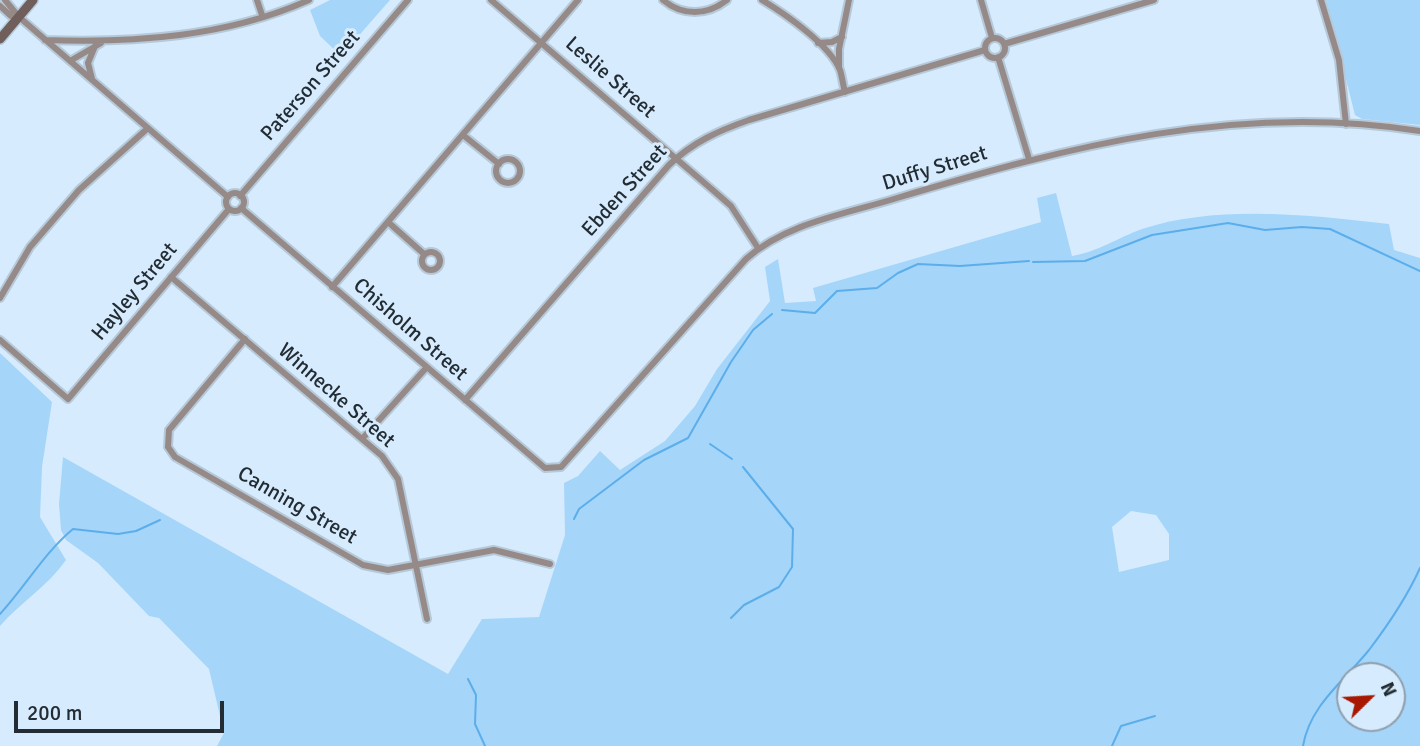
<!DOCTYPE html>
<html>
<head>
<meta charset="utf-8">
<style>
  body { margin:0 }
  #map { position:relative; width:1420px; height:746px; overflow:hidden; background:#d6ecfe; font-family:Signika,sans-serif }
  canvas { display:block }
  .north { position:absolute; left:1336px; top:662px; width:70px; height:70px; box-sizing:border-box; background:#d6ecfe; border:2px solid #8f9fad; border-radius:50%; rotate:66deg; font-size:19px; font-weight:700; line-height:28px; text-align:center; color:#242c33 }
  .north::after { content:''; display:block; margin:auto; width:24px; height:32px; background:#a81700; clip-path:polygon(50% 0,100% 100%,50% 72%,0 100%) }
  .scale { position:absolute; left:14px; top:701px; width:210px; height:32px; box-sizing:border-box; border:4px solid #242c33; border-top:0; padding-left:9px; font-size:21px; line-height:24px; white-space:nowrap; color:#242c33; -webkit-text-stroke:5px #d6ecfe; paint-order:stroke }
</style>
</head>
<body>
<div id="map">
<canvas width="1420" height="746"></canvas>
<div class="north">N</div>
<div class="scale">200 m</div>
</div>
<script>
const c = document.querySelector('canvas').getContext('2d');
c.lineJoin = 'round';
function fillPath(path, color) { c.fillStyle = color; c.fill(path, 'evenodd'); }
function strokePath(path, color, width, dash) { c.strokeStyle = color; c.lineWidth = width; c.lineCap = dash ? 'butt' : 'round'; c.setLineDash(dash || []); c.stroke(path); }
function label(font, color, halo, rows, align = 'center') {
  c.font = font + ' Signika,sans-serif'; c.lineWidth = 6; c.setLineDash([]); c.textBaseline = 'middle'; c.strokeStyle = halo; c.fillStyle = color; for (const [text, x, y, turn = 0] of rows) {
    c.save(); c.translate(x, y); c.rotate((+turn || 0) * Math.PI / 180); c.textAlign = isNaN(turn) ? turn : align; if (halo) c.strokeText(text, 0, 0); c.fillText(text, 0, 0); c.restore();
  }
}
fillPath(new Path2D(`
  M330,0H390L341,56L320,36L310,10Z
  M1326,0H1420V125L1362,119L1355,115Z
  M1056,193L1072,256C1100,251 1117,238 1142,229C1216,204 1313,215 1389,224L1394,250L1420,258V746H217L224,733L209,669L159,618L149,616L98,563L66,540L61,530L59,504L63,457L448,674L482,619L539,617L565,535L564,483L578,476L600,451L620,470L665,441L695,406L717,369L770,301L765,267L778,259L785,303L816,301L813,288L1041,222L1037,198ZM1131,511L1156,515L1169,534V560L1119,572L1112,527ZM1350,676H1392V718H1350Z
  M0,353L52,402L42,467L40,517L66,560C48,586 21,602 0,626Z`), '#a6d5fa');
strokePath(new Path2D(`
  M1033,262L1085,261L1152,235L1228,223L1265,230L1302,227L1330,229L1420,271
  M782,310L815,313L837,291L877,288L898,273L918,264L960,266L1029,261
  M710,444L732,459
  M574,519L579,509L644,460L688,438L731,362L753,330L772,314
  M0,614C25,587 45,552 73,529L118,534L136,531L160,520
  M731,618L744,605L779,587L792,567L793,529L743,467
  M468,679L476,695L475,724L485,746
  M1112,746L1121,726L1155,716
  M1303,746C1310,705 1344,681 1369,650C1388,625 1407,597 1420,568`), '#5baeea', 2);
const minor = new Path2D(`
  M5,0L19,17L228,197
  M257,0L262,15
  M491,0L715,192L731,206L758,248
  M663,0C682,16 707,16 727,0
  M762,0C785,14 829,44 840,70C842,76 843,85 845,92
  M981,0L992,38
  M1321,0L1339,60L1346,124
  M0,6L11,16L19,17
  M985 48a10 10 0 1 1 20 0a10 10 0 1 1-20 0Z
  M45,40C135,43 226,37 309,0
  M818,43L832,42L842,37
  M1004,44L1154,0
  M998,57L1029,159
  M70,61L101,43
  M839,67V49L849,0
  M92,79L88,63L95,46
  M463,135L499,164
  M496 171a12 12 0 1 1 24 0a12 12 0 1 1-24 0Z
  M226 202a9 9 0 1 1 18 0a9 9 0 1 1-18 0Z
  M240,196L408,0
  M241,208L545,468L561,467L746,259C786,223 846,214 897,198C1070,146 1238,102 1420,131
  M388,222L424,254
  M422 261a9 9 0 1 1 18 0a9 9 0 1 1-18 0Z
  M171,277L382,456L398,479L427,619
  M332,287L578,0
  M0,298L30,247L79,190L148,128
  M245,339L169,430L168,447L175,457L363,565L388,570L494,550L550,564
  M0,340L68,399L229,209
  M465,400L669,165C693,142 718,131 749,120L985,50
  M362,439L427,367`);
const secondary = new Path2D(`
  M0,39L33,0`);
strokePath(minor, '#b6c9d9', 10);
strokePath(secondary, '#b6c9d9', 12);
strokePath(minor, '#968a88', 6);
strokePath(secondary, '#6f5e5a', 9);
label('21px', '#242c33', '#d6ecfe', [
  ["Leslie Street",610,78,41],
  ["Paterson Street",311,86,-49],
  ["Duffy Street",935,169,-17],
  ["Ebden Street",625,191,-48],
  ["Hayley Street",135,292,-50],
  ["Chisholm Street",410,330,41],
  ["Winnecke Street",336,396,41],
  ["Canning Street",297,506,30]
]);
</script>
</body>
</html>
